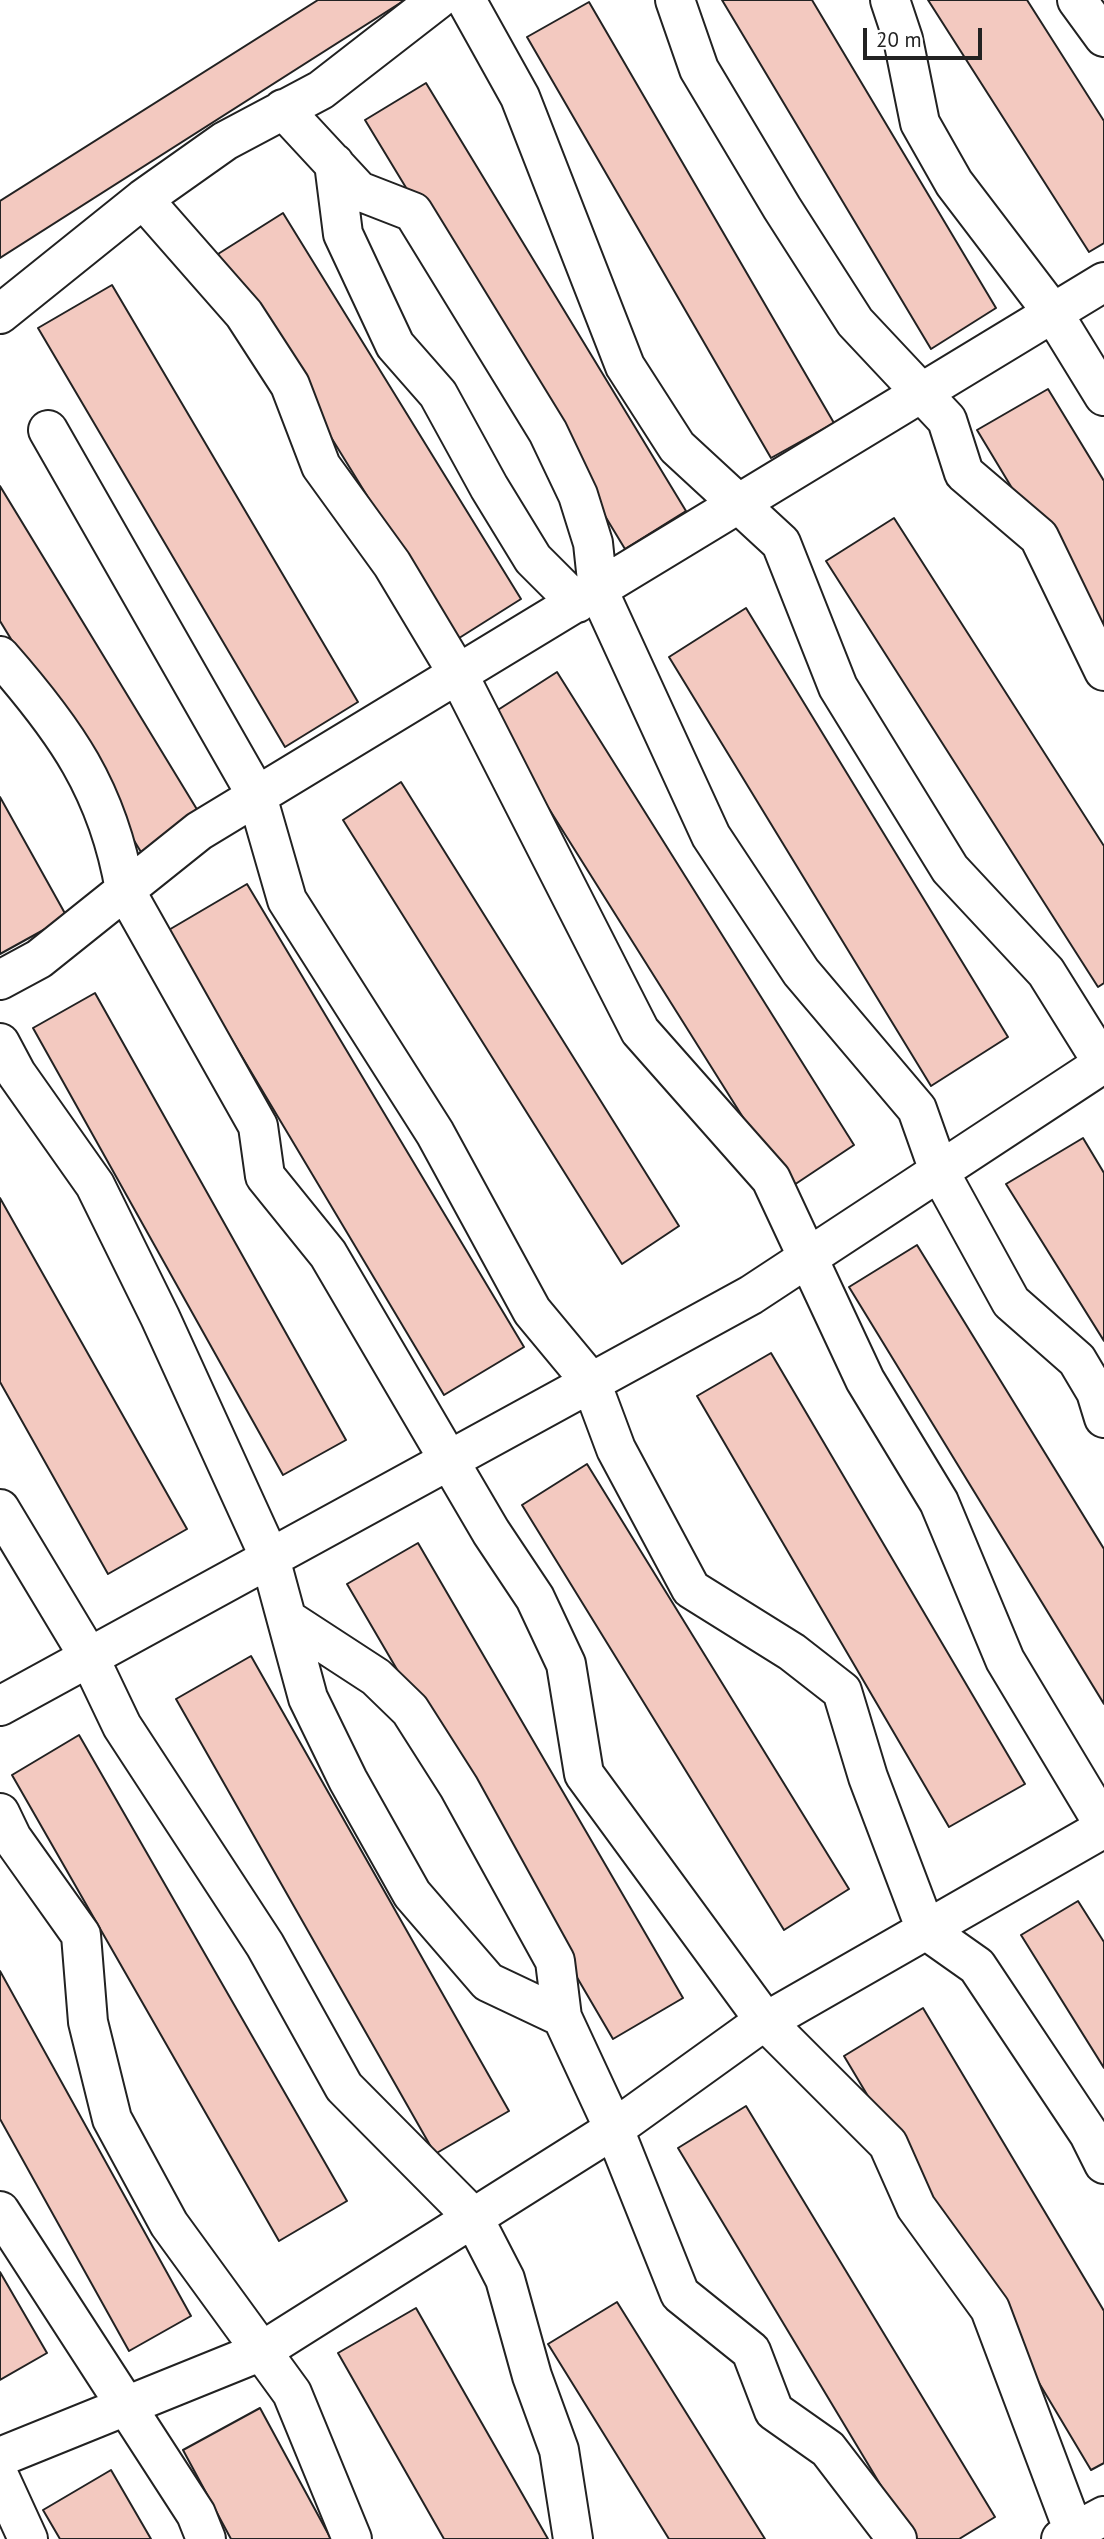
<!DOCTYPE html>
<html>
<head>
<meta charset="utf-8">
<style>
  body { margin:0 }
  #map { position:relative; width:1104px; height:2539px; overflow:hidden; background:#fff; font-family:"PT Sans",sans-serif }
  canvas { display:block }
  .scale { position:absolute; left:863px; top:28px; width:119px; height:32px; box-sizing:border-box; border:4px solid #222; border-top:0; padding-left:9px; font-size:21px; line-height:24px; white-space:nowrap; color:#222; -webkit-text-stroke:5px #fff; paint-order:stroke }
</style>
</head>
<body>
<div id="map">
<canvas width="1104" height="2539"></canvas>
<div class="scale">20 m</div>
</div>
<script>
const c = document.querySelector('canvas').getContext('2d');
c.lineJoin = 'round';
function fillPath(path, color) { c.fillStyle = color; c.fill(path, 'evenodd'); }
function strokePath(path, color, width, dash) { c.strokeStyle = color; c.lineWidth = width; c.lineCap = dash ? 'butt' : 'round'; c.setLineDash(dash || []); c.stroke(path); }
const building = new Path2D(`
  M318,0H405L0,258V201Z
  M722,0H812L996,308L931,349Z
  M928,0H1027L1104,121V243L1089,252Z
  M589,2L834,423L771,458L527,37Z
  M426,83L686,511L625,549L365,120Z
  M283,213L521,599L456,640L218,254Z
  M112,285L358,702L285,747L38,328Z
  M1048,389L1104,481V641L977,430Z
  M0,486L201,816L141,852L0,621Z
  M894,518L1104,846V983L1098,987L826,561Z
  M746,608L1008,1037L931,1086L669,657Z
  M557,672L854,1145L788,1189L490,715Z
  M401,782L679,1226L622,1264L343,820Z
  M0,797L67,917L0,954Z
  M247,884L524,1347L444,1395L167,931Z
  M95,993L346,1440L283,1475L33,1028Z
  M1083,1138L1104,1173V1341L1006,1184Z
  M0,1198L187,1529L108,1574L0,1382Z
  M917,1245L1104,1549V1704L849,1287Z
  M771,1353L1025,1784L949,1827L697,1396Z
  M587,1464L849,1889L784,1930L522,1505Z
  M418,1543L683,1998L613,2039L347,1584Z
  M251,1656L509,2111L435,2154L176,1699Z
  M79,1735L347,2201L279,2241L12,1775Z
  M1078,1901L1104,1942V2068L1021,1935Z
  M0,1971L191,2316L129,2351L0,2119Z
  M923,2008L1104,2311V2463L1091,2470L844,2056Z
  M746,2106L995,2517L959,2539H913L678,2148Z
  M0,2272L47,2353L0,2380Z
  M617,2302L765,2539H669L548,2344Z
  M416,2308L548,2539H444L338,2353Z
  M260,2408L331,2539H231L183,2450Z
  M111,2470L151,2539H60L43,2510Z`);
fillPath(building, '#f3c9c0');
strokePath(building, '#222', 2);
const minor = new Path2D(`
  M466,0L520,97L625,366L677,447L781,543L838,687L950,869L1046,972L1104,1065
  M675,0L699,69L782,208L855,322L947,420L964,473L1039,537L1104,671
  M890,0L903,39L920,123L954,183L1053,313L1104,396
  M1077,0L1104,37
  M283,109L359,191L413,212L548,432L578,495L593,543L598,590L711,836L801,972L917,1109L939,1171L1011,1302L1077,1360L1096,1392L1104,1418
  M334,163L343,234L395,345L438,394L489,487L533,559L577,603
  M143,199L244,314L290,385L321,466L392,564L458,674L640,1031L771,1179L865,1380L939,1502L1005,1660L1104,1825
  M0,314L143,199L225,141L321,90L437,0
  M48,430L257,796L287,900L435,1133L532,1311L591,1382L616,1449L691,1589L792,1652L842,1691L868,1777L926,1930L977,1966L1089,2134L1104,2164
  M0,656C65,730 108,790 125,890L258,1126L265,1176L328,1254L491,1532L535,1598L566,1664L584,1774L765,2021L888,2144L916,2207L990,2309L1074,2532
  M0,980L39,959L199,831L1104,282
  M0,1043L16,1073L95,1185L160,1317L270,1558L308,1698L348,1780L412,1894L488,1982L562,2017L614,2129L680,2294L751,2351L774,2411L828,2449L897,2539
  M0,1509L89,1657L122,1726L265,1945L344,2087L473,2217L505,2279L532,2376L559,2450L573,2539
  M287,1619L376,1677L410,1710L459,1787L555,1961L562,2017
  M0,1706L751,1295L1104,1063
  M0,1813L12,1838L81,1935L88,2022L112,2119L169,2224L292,2393L352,2539
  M0,2211L196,2514L206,2539
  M0,2457L262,2351L614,2129L753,2029L1104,1828
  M0,2478L28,2539
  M1061,2539L1104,2516`);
strokePath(minor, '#222', 42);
strokePath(minor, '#fff', 38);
</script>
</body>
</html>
